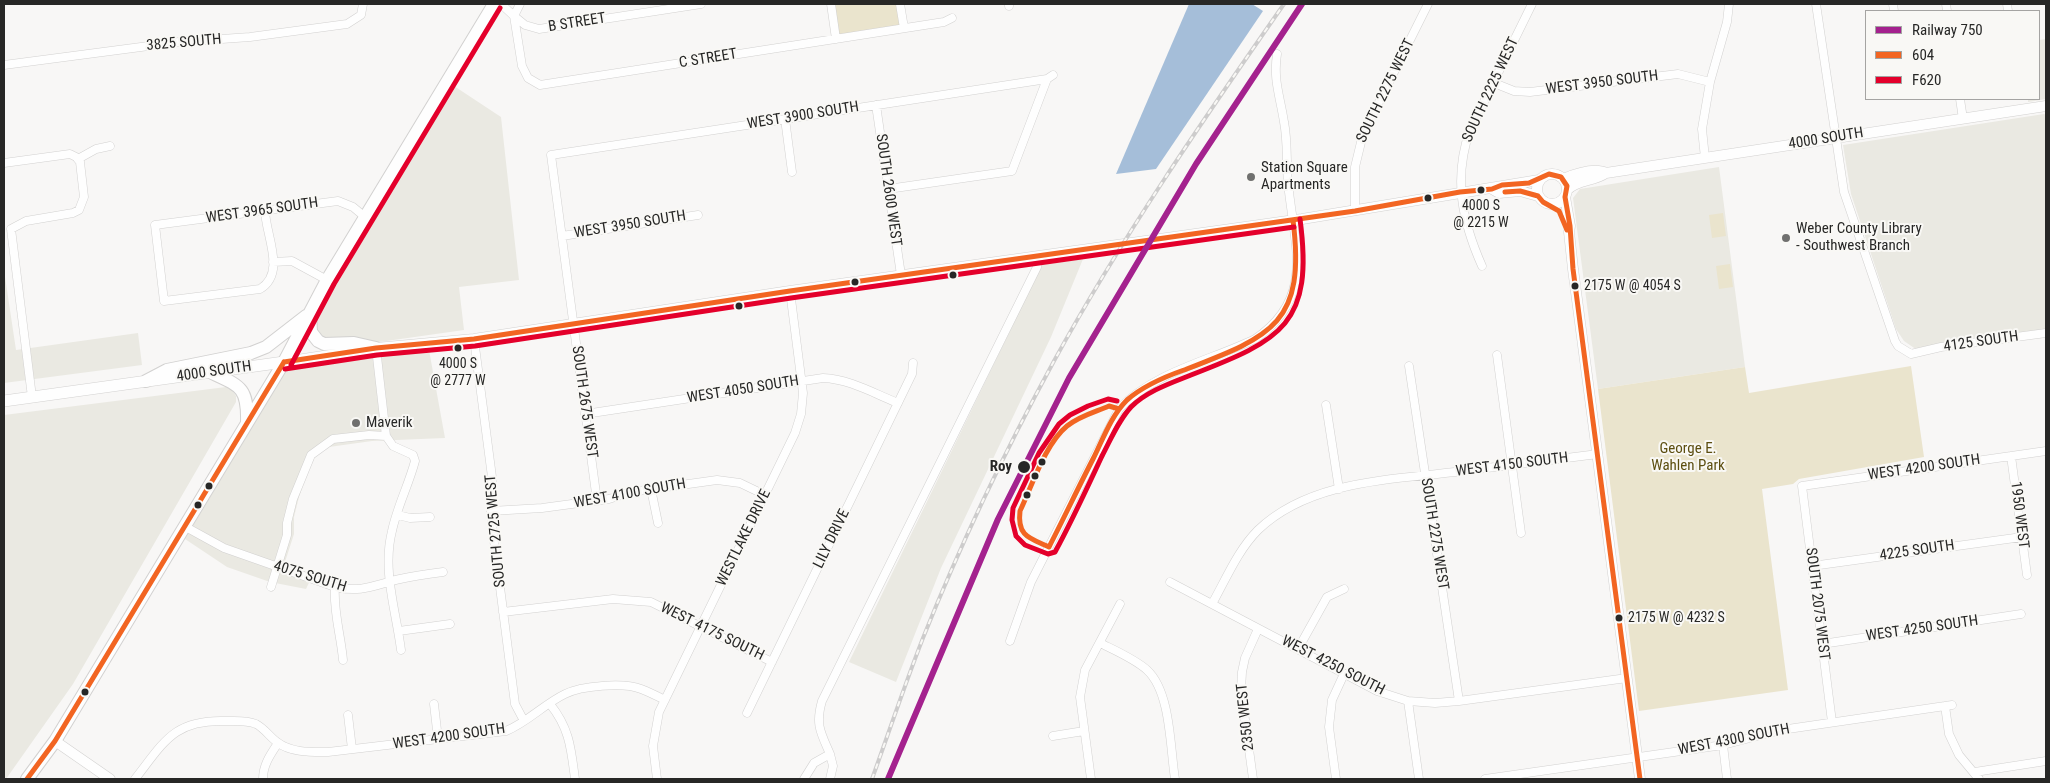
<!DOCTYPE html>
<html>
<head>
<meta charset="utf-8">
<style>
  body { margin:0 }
  #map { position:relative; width:2050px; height:783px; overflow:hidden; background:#f8f7f6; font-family:"Roboto Condensed",sans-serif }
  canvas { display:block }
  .frame { position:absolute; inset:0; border:5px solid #272726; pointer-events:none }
  .legend { position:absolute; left:1865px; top:10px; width:175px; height:90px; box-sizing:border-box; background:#f9f8f5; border:1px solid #a5a4a2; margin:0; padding:6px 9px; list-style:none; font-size:15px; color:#272726 }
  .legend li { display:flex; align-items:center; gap:10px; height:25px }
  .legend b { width:25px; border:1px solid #a5a4a2 }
</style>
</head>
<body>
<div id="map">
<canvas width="2050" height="783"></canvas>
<div class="frame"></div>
<ul class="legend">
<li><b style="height:6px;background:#a4228e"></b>Railway 750</li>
<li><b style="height:6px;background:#f26522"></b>604</li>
<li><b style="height:6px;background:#e4002b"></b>F620</li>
</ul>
</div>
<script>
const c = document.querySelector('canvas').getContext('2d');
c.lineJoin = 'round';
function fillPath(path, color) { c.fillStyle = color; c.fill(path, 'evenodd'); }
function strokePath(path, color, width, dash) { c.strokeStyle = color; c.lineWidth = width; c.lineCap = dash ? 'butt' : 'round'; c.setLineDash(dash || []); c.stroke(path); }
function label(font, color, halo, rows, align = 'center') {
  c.font = font + ' "Roboto Condensed",sans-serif'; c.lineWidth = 4; c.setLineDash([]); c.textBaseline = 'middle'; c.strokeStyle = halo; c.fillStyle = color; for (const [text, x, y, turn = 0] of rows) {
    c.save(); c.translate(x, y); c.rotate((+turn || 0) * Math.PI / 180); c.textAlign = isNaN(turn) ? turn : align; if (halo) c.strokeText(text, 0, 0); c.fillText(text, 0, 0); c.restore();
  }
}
fillPath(new Path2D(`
  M2046,39V99L2028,102V99H2039V40Z
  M454,86L501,117L519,280L459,287L464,330L323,350L308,333Z
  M2044,114L2046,115V333L1920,352L1904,341L1896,329L1851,194L1843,145Z
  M1719,167L1745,367L1598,389L1573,198L1580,189Z
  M1083,259L1051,337L941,568L896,682L849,662L1042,265Z
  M4,270L16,350L138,333L142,365L4,383Z
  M429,350L445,438L372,441L329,447L315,457L307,473L299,497L294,517V534L285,562L288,566L313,574L306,589L270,582L227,567L185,539L286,370Z
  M226,387L232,390L236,396V402L73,684L6,779H4V415Z`), '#eae9e2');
fillPath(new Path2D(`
  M832,4H898L901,25L837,35Z
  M1723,213L1726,236L1712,238L1709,215Z
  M1730,264L1733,287L1719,289L1716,266Z
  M1911,366L1924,457L1799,479L1793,484L1762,489L1788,690L1639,711L1598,389L1745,367L1749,393Z`), '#eae4cd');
fillPath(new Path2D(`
  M1189,4H1252L1263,11L1156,169L1116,174Z`), '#a5bed9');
const minor = new Path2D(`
  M501,4L514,16L520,4
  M831,4L836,39
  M900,4L904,28
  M1009,4V6
  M1816,4L1844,192L1895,341L1898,346L1911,354L1941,347L2046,333
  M1893,4L1894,11
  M1946,4L1947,11
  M2007,4L2008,11
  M514,16L522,66L528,78L540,85L944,22L952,18
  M514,16L525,25L539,29L701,4
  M4,65L179,42L250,37L347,24L361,15L363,4
  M1494,83L1514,91L1530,92L1678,74L1710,82
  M1960,99L1963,119
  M876,105L901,275
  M785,119L792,172
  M1705,158L1702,129L1710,82L1727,22L1729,4
  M78,159L96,149L110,146
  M4,163L70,154L76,157L80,162L84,197L79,210L73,213L26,221L11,229
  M888,189L1012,171L1047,79
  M265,210C265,234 287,273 260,289L164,301L155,225L338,201L353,207L365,217
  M1355,211V167L1363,134L1428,4
  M11,229L32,397
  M562,236L698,215
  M273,262L292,261L327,280
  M1482,266C1462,221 1453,178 1470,130L1532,4
  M474,339L492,477V525L515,704L524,721
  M376,348L386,436
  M1497,355L1521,533
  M1409,366L1459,701
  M1326,405L1339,489
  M585,414L823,378C849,379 873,393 898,403
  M386,436L393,446L413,455L415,461C409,484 397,507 392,531C382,570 396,611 401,650
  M2011,456L2027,575
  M651,489L658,523
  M597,501L551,155L1047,79L1053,75
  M491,511L542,508L609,499L631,492L717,480L740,483L765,495
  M398,515L410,518L430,517
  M184,526L224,548L335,587C362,593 374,585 400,579C414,576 428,574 443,572
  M1812,566L2022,537
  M1170,582L1377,691L1408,701L1435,703L1459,701L1627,678
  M271,587L287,535V523L293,499L311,455L333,439L369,435L386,436
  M335,587C333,611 341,636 343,660
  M1212,604C1226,579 1238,550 1258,530C1309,481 1389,480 1455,472C1502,466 1550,460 1598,454
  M503,612L613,599L651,602L772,662
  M399,631L450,624
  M1010,641L1031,582L1119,409C1154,372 1209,361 1255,339C1316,298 1294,245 1288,183C1286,162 1288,142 1284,122C1280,96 1273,80 1277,54
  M1100,643C1114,650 1135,659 1147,670C1171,692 1170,748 1175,779
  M1822,644L2021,614
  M1298,649L1327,597L1344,589
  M1408,701L1419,779
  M434,704L438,739
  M550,704C570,729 571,749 575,779
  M1945,706L1949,734L1959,755L1979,779
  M747,713L912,374L913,363
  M348,715L352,749
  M1832,722L1802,486L2046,451
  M1053,736L1084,731
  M1723,745L1727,779
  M1975,772L2046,761
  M135,779C164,742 174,719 226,721C236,721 247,720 256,724C264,728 270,737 277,742C291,753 312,752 328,752L506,731C528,722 544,704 565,694C581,686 623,682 641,689C649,692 657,696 665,700
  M263,779C263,765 270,755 278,743
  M657,779L653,746L659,712L795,433L801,414L803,393L790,291
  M804,779L814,763L830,754C821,733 815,725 822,701L1037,267L1038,256
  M830,779L833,766L830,754
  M1091,779L1080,697L1085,670L1120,604
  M1253,779L1241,690L1242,672L1245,658L1258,629
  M1336,779L1329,727L1332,700L1344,674
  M1485,779L1723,745L1781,730L1952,705`);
const tertiary = new Path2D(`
  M1537 189a15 15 0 1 1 30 0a15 15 0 1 1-30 0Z
  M1563,179C1575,174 1594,167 1606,173
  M1492,189L1499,193L1520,191L1538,196
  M1567,190C1578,179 1593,182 1606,173L2046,106
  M1565,197L1570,226L1569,232L1573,269L1640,779
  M284,362L376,348L474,339L790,291L1302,219L1539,180
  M55,741L110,779`);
const secondary = new Path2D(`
  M4,401L284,362`);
const primary = new Path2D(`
  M310,313L311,332L318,341L324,344L354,343L376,348
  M210,372C240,386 248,387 247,422
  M146,381L167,370L251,353L266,347L306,316
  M27,779L55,741L284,362L327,280L494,4`);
strokePath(minor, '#d2d1d0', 9);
strokePath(tertiary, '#d2d1d0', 11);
strokePath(secondary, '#d2d1d0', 12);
strokePath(primary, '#d2d1d0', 14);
strokePath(minor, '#fefefe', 8);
strokePath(tertiary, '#fefefe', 10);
strokePath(secondary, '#fefefe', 11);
strokePath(primary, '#fefefe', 12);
const rail = new Path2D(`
  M872,779C889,732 905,684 923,638C961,543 1005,451 1054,361C1122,237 1203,120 1284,4`);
strokePath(rail, '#cdcccc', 4);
strokePath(rail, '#f9f8f5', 2, [5.5]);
strokePath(new Path2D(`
  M1505,192L1520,191L1538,196L1543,202L1559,211L1567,230
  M284,362L376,348L474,339L790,291L1355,211L1460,192L1492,189L1502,185L1529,183L1549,174L1561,177L1567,186L1565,197L1570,226L1573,269L1640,779
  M1049,547C1064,518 1078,488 1093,459C1103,439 1111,416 1127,400C1143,386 1164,377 1184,370C1272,336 1306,324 1293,220
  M1049,547C1029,538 1017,536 1020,511C1032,486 1045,444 1067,426C1079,416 1095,412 1109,406L1119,409
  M27,779L55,741L284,362`), '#f26522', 5);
strokePath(new Path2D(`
  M291,365L334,284L500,8
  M285,369L377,355L475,346L791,298L1294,227
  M1117,401L1108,399L1088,406L1070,415L1059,424L1039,453L1013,508L1012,520L1016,536L1025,545L1048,554L1055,552C1072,521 1087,488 1102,456C1111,439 1118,421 1131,407C1147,391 1171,383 1191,375C1282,340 1314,324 1300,219`), '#e4002b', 5);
strokePath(new Path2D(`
  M888,779L998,519L1069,378L1196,164L1302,4`), '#a4228e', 6);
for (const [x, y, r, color] of [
  [1251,177,5,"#70706f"],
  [1481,190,4.5,"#272726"],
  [1428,198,4.5,"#272726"],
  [1786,238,5,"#70706f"],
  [953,275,4.5,"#272726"],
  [855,282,4.5,"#272726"],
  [1575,286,4.5,"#272726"],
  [739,306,4.5,"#272726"],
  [458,348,4.5,"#272726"],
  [356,423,5,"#70706f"],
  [1042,462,4.5,"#272726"],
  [1024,467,7,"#272726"],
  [1035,476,4.5,"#272726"],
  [209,486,4.5,"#272726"],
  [1027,495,4.5,"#272726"],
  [198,505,4.5,"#272726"],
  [1619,618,4.5,"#272726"],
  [85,692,4.5,"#272726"]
]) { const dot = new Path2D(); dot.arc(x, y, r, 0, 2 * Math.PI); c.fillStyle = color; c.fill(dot); strokePath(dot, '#f9f8f5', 2); }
label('14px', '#272726', '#f9f8f5', [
  ["4000 S",1481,206],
  ["@ 2215 W",1481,223],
  ["2175 W @ 4054 S",1584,286,"left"],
  ["4000 S",458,364],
  ["@ 2777 W",458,381],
  ["2175 W @ 4232 S",1628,618,"left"]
]);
label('15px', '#272726', '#f9f8f5', [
  ["B STREET",577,23,-9],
  ["3825 SOUTH",184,43,-5],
  ["C STREET",708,59,-9],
  ["WEST 3950 SOUTH",1602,83,-7],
  ["SOUTH 2225 WEST",1491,90,-65],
  ["SOUTH 2275 WEST",1386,91,-64],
  ["WEST 3900 SOUTH",803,116,-9],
  ["4000 SOUTH",1826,139,-9],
  ["SOUTH 2600 WEST",888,190,82],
  ["WEST 3965 SOUTH",262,211,-8],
  ["WEST 3950 SOUTH",630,225,-9],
  ["4125 SOUTH",1981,342,-8],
  ["4000 SOUTH",214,372,-8],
  ["WEST 4050 SOUTH",743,390,-9],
  ["SOUTH 2675 WEST",584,402,82],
  ["WEST 4150 SOUTH",1512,465,-7],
  ["WEST 4200 SOUTH",1924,468,-8],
  ["WEST 4100 SOUTH",630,494,-10],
  ["1950 WEST",2019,515,83],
  ["SOUTH 2725 WEST",496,531,-95],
  ["SOUTH 2275 WEST",1434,534,81],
  ["WESTLAKE DRIVE",744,538,-64],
  ["LILY DRIVE",832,539,-64],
  ["4225 SOUTH",1917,551,-8],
  ["4075 SOUTH",310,577,17],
  ["SOUTH 2075 WEST",1817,604,83],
  ["WEST 4250 SOUTH",1922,629,-8],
  ["WEST 4175 SOUTH",712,632,26],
  ["WEST 4250 SOUTH",1333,666,27],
  ["2350 WEST",1246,717,-96],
  ["WEST 4200 SOUTH",449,737,-8],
  ["WEST 4300 SOUTH",1734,740,-11]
]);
label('15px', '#272726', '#f9f8f5', [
  ["Station Square",1261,168],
  ["Apartments",1261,185],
  ["Weber County Library",1796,229],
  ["- Southwest Branch",1796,246],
  ["Maverik",366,423]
], 'left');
label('15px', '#5c4e10', '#f9f8f5', [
  ["George E.",1688,449],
  ["Wahlen Park",1688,466]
]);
label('bold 15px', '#272726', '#f9f8f5', [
  ["Roy",1012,467]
], 'right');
</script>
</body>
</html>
